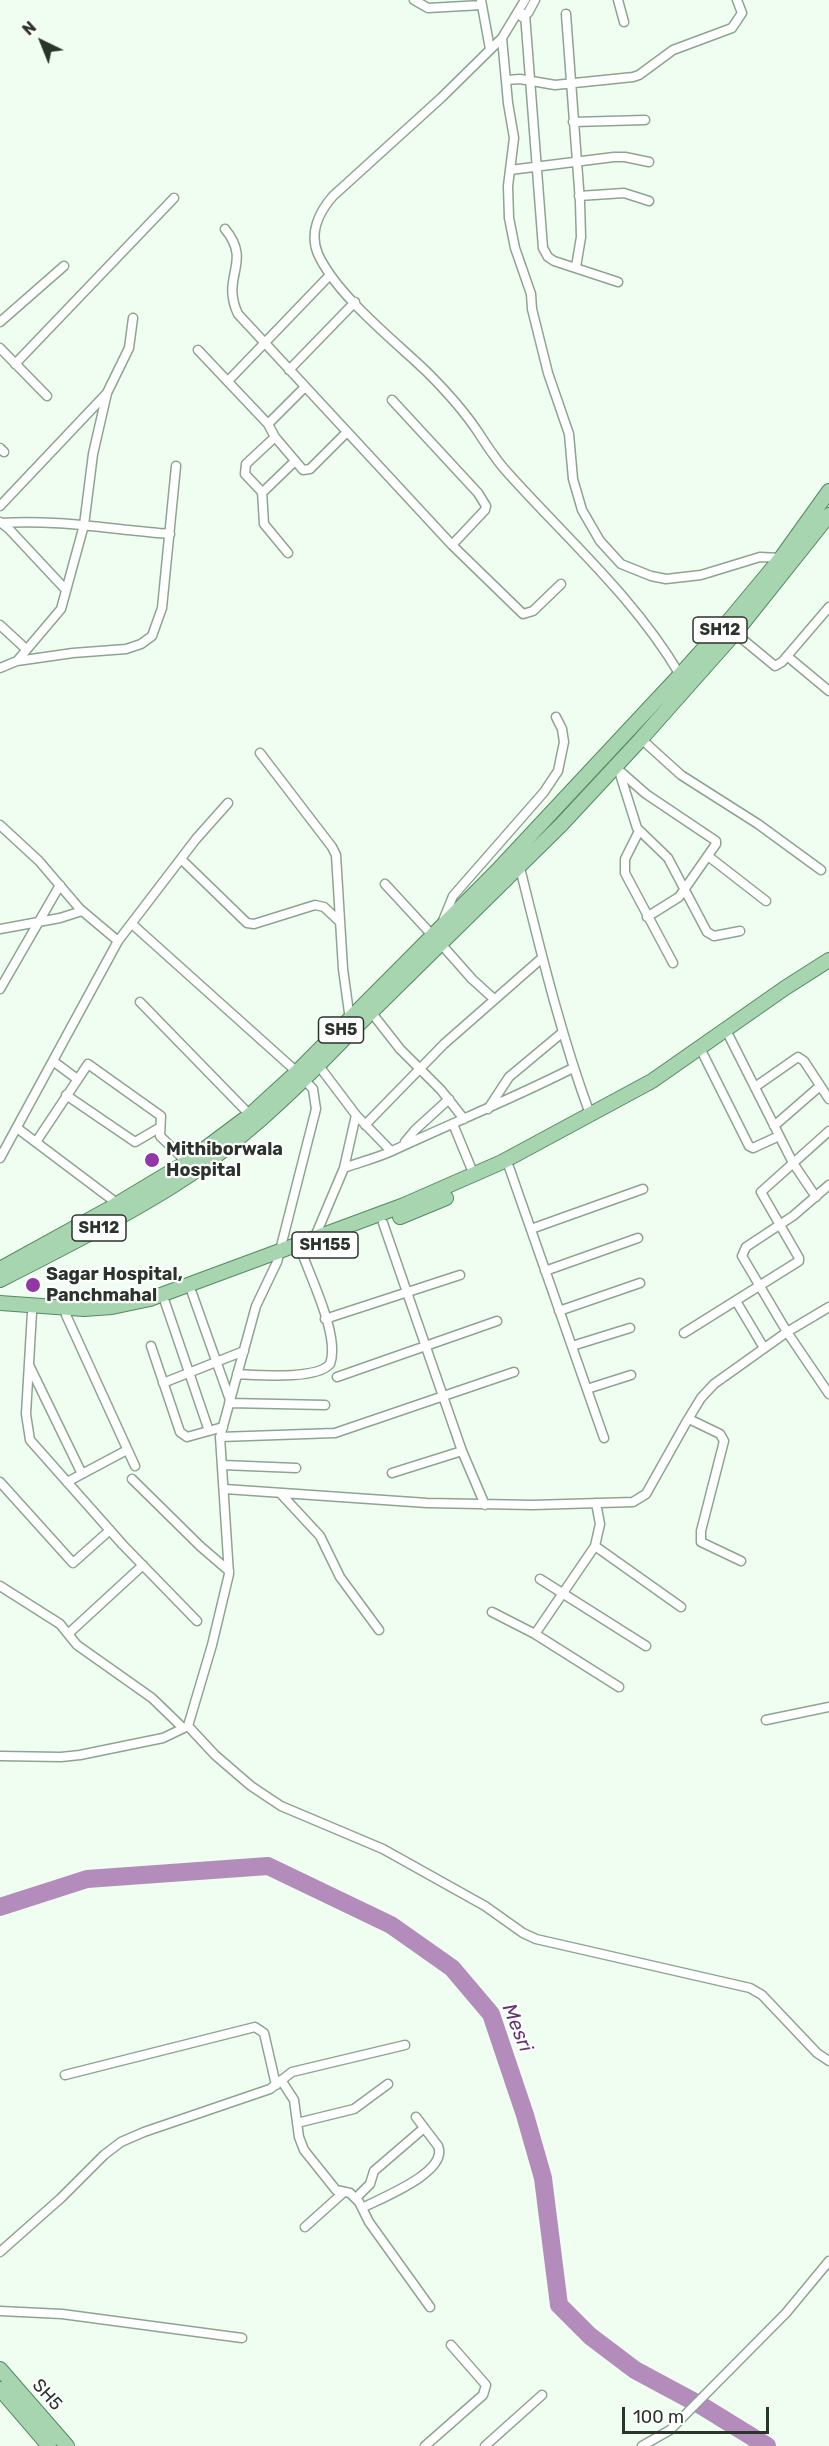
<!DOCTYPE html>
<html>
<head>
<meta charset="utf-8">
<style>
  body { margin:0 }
  #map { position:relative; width:829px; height:2446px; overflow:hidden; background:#effef1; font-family:Rubik,sans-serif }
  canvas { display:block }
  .north { position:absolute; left:12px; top:12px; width:60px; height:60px; -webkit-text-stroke:4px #fff; paint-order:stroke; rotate:317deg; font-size:16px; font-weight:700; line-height:24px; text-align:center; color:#2a342b }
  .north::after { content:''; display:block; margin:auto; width:21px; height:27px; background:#2a342b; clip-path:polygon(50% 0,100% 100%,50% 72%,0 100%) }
  .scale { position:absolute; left:622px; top:2407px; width:147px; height:27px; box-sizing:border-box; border:3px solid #2a342b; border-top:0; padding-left:8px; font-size:18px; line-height:21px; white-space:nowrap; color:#2a342b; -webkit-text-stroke:4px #fff; paint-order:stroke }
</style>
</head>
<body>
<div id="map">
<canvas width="829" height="2446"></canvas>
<div class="north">N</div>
<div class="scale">100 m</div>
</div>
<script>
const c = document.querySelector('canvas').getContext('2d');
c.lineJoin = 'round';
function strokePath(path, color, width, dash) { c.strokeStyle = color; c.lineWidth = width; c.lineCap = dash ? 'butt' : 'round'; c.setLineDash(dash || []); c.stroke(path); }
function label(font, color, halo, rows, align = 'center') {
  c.font = font + ' Rubik,sans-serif'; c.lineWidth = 4.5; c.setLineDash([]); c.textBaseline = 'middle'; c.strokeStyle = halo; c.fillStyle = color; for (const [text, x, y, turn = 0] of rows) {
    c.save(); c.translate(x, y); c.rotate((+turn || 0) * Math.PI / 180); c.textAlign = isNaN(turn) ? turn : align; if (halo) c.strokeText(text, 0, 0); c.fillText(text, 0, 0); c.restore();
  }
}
strokePath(new Path2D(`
  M0,1907L87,1879L268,1866L391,1925L452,1968L491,2014L525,2115L543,2178L559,2305L590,2336L635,2370L702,2406L767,2446`), '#b38cbb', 18);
const street = new Path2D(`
  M414,0L428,8L482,5
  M481,0L490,49
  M525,0L502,38L508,103L514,138L508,186L509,218L515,248L531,294L532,309L548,373L569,434L573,479L582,510L600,541L621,564L651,576L666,579L701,575L760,557L781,558
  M618,0L624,22
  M525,14L543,248L548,257L554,261L618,282
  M566,14L580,202L581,237L576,267
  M522,17L528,13L535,0
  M502,38L441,98L333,196C319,212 309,233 318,254C337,296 395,341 428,373C446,391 464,411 478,432C487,446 496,460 507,472C566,538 635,598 680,675
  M506,80L520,79L555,85L633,77L639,75L673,50L732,28L742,13L737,0
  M573,122L645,120
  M510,170L614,157H625L649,162
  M579,196L624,193L649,201
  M225,229C253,263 220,276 238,314L452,545L523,614L533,611L561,584
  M0,322L64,266
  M0,348L47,396
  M198,350L268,424L275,437L303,470L310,469L347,432
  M15,364L174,198
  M289,370L355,302
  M228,381L330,275
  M392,400L478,493L486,506L485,510L452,545
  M268,424L305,387
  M275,437L246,464L245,474L261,491H264L295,461
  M0,448L4,452
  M262,491L264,524L288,553
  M0,506L107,393
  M0,522L9,529L66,590
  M1,523C58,519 114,530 170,534
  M0,625L26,649
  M735,633L775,666L782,662L829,607
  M787,656L829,691
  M17,661L61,609L84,525L93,454L107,393L129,348L133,318
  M0,668L17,661L73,653L126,649L141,644L152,636L162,608L176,466
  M639,737L681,775L758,824L821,870
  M260,753L332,847L336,855L343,969L350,1020
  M613,765L646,794L716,841V844L679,897L647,917
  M619,771L637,828L668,858L707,932L714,936L740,931
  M0,825L39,861L80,909L118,941
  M639,831L625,859V873L673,963
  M708,856L766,901
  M181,859L247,923L254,924L315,905L324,907L340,922
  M519,864C540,948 560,1033 590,1114
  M385,884L433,936
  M442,923L453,896L544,792L558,771L564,742L562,729L556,717
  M0,929L60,918L82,911
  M441,944L472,979L494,999
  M0,989L60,885
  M140,1002L250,1115
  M371,1012L400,1049L441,1090L464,1119
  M729,1036L793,1163L816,1197
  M700,1048L749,1146L753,1148L779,1136
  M53,1061L77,1079
  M319,1066L356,1115L391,1151
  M755,1087L798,1057L804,1061L829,1099
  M66,1095L135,1142L159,1128
  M488,1109L509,1077L563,1032
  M453,1124L474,1175
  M365,1125L444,1044L542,958
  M774,1126L820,1086
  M17,1128L118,1204
  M36,1142L88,1064L161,1116L160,1136L187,1162
  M405,1142L415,1130L449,1099
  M0,1158L118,941L196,839L228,803
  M509,1167L604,1438
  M344,1168C360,1162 377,1158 392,1151C452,1123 514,1098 573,1068
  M829,1185L793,1216L746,1247L742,1256L787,1332L829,1394
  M383,1223L462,1451L485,1505
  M531,1229L643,1189
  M314,1239L344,1168L356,1115
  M545,1271L638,1238
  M192,1293L230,1400
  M736,1301L764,1348
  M165,1302L209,1431
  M559,1311L640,1283
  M32,1312L26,1414L30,1440L123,1545L197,1621
  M66,1315L135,1466
  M325,1319L460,1275
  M684,1333L799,1261V1258L761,1192L829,1131
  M151,1346L180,1432L187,1437L223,1427
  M572,1346L630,1328
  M29,1365L82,1474
  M237,1374C259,1375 316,1380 330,1364C340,1337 312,1281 302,1253
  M337,1377L497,1321
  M163,1383L244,1351
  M587,1389L631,1375
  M229,1403L325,1405
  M689,1419L720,1434L724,1441L701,1531V1542L741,1561
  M220,1437L335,1433L514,1372
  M223,1465L296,1468
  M392,1473L462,1451
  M132,1479L200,1546L229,1571
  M0,1482L73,1563L110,1530
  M67,1482L127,1450
  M225,1489L427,1503L533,1505L633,1502L646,1494L687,1421L701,1398L714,1384L787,1332L829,1307
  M281,1494L320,1536L340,1577L379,1630
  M595,1546L681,1607
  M540,1579L646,1646
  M0,1586L60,1624L77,1645L152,1698L183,1728
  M492,1612L535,1634L619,1687
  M68,1634L143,1565
  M535,1634L595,1546L600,1524L596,1503
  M766,1720L829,1707
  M188,1726L215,1755L251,1786L281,1806L383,1849L485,1906L523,1933L536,1939L750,1988L762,1995L817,2053L829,2061
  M0,1756L61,1757L80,1755L163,1738L188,1726L212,1645L229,1574L220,1437L256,1306L277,1262L316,1109L313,1089L297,1072L132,924
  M65,2075L255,2027L264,2033L276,2085
  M281,2080L294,2100L299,2137L304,2150L336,2190L350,2193L359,2202L369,2222L430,2307
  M297,2123L354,2109L388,2084
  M356,2198L370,2184L374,2171L424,2128
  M362,2208C381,2198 449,2172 438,2146L416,2117
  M305,2227L344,2192
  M0,2252L61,2198L104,2155L121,2142L144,2132L270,2089L292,2072L405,2045
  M0,2311L62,2314L242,2338
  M425,2446L483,2395L486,2385L451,2345
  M485,2446L542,2395
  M642,2446L670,2430L786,2313L829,2261`);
const primary = new Path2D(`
  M358,1025L561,825L641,739L735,633L829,515
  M400,1217L446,1198
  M0,1269L107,1210L187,1162L250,1115L297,1072L496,872L680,675L732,617L781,558L829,491
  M0,1280C57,1251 114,1222 168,1189C234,1148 291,1094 345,1038
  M0,1303L84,1309L112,1307L150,1299L404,1205L502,1162L652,1081L785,988L829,960
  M0,2369L67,2446
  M0,2389L49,2446`);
strokePath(street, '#8da590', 11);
strokePath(primary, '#548a5f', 16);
strokePath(street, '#fff', 8);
strokePath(primary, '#a6d5b0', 14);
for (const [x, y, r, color] of [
  [152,1160,8,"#9138a4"],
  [33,1285,8,"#9138a4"]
]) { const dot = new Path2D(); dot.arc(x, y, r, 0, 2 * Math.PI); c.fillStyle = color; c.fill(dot); strokePath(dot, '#fff', 2); }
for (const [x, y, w] of [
  [720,630,54],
  [341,1030,45],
  [99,1228,54],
  [325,1245,66]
]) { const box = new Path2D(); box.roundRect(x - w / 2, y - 13, w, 26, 4.5); c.fillStyle = '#fff'; c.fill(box); strokePath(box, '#2a342b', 1.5); }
label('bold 16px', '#2a342b', null, [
  ["SH12",720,630],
  ["SH5",341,1030],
  ["SH12",99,1228],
  ["SH155",325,1245]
]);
label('bold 18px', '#2a342b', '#fff', [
  ["Mithiborwala",166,1150],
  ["Hospital",166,1171],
  ["Sagar Hospital,",46,1275],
  ["Panchmahal",46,1296]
], 'left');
label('18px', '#2a342b', '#fff', [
  ["SH5",47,2395,48]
]);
label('italic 20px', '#663571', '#fff', [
  ["Mesri",517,2028,68]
]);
</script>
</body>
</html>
